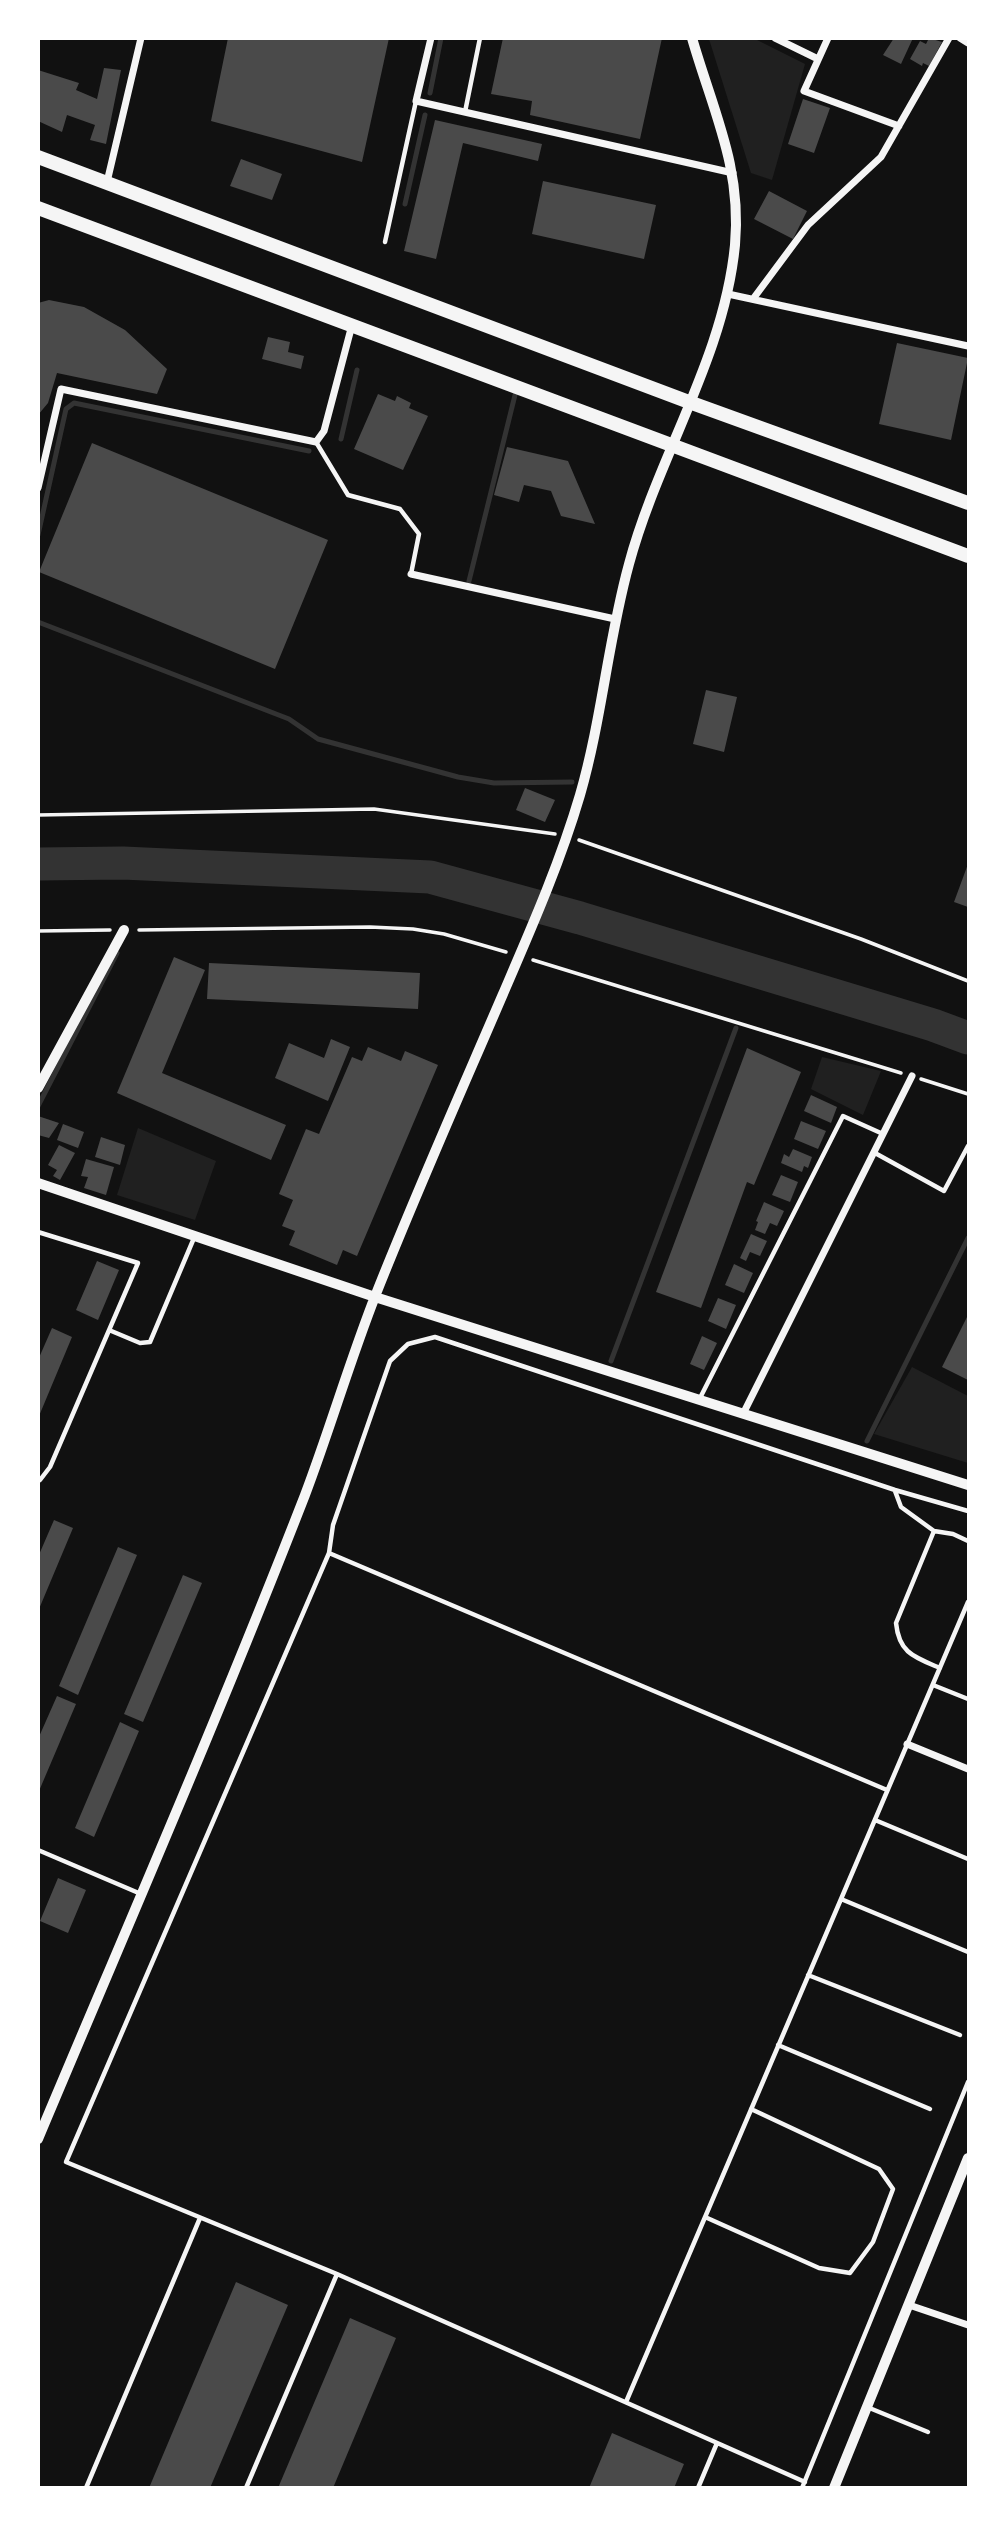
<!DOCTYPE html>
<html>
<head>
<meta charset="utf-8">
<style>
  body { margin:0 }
  #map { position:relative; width:1007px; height:2526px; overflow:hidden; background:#111; font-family:Ubuntu,sans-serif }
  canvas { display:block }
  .frame { position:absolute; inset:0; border:40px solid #fff; pointer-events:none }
</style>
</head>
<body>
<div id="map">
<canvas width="1007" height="2526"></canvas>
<div class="frame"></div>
</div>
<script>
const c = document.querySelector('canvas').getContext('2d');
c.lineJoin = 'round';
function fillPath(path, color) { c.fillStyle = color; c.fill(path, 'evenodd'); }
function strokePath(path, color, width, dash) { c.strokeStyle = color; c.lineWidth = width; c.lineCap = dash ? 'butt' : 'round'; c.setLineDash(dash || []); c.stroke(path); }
fillPath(new Path2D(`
  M709,39H755L805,64L772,180L751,173Z
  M822,1057L881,1071L863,1115L811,1089Z
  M138,1128L216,1161L195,1220L117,1195Z
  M912,1367L968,1396V1463L874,1434Z`), '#202020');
strokePath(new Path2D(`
  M430,93L441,38
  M405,204L425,115
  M341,439L357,370
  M38,535L66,409L74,403L309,451
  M469,581L516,391
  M38,622L289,719L318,739L458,777L494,783L572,782
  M38,1106L117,953
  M611,1361L736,1028
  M867,1441L968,1238`), '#333', 5);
strokePath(new Path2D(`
  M38,864L123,863L430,877L580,918L933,1025L968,1038`), '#333', 33);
fillPath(new Path2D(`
  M228,38H389L362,162L211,121Z
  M503,38H662L640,139L530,115L532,101L491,94Z
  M894,38H913L901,64L883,55Z
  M929,38L942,42L929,66L923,63L922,66L910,59L920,41L926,44Z
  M104,68L121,70L106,144L90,140L95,125L67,115L62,132L38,121V70L79,83L76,90L97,99Z
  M803,99L830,108L814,153L788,144Z
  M435,120L542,144L538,161L463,143L436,259L404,251Z
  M241,159L282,174L272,200L230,186Z
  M543,181L656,205L644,259L532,234Z
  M769,191L807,211L793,239L754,219Z
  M49,300L84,307L125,330L167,369L157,394L57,373L48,403L38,415V303Z
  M268,337L290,342L288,352L304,356L301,369L262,359Z
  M897,343L968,358L951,440L879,424Z
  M378,394L395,401L397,396L411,403L409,408L428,416L403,470L354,449Z
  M92,443L328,540L275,669L39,572Z
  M507,447L568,461L595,524L561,516L551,491L524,485L519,502L494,495Z
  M706,690L737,697L724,752L693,744Z
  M525,788L555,800L545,822L516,810Z
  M968,864V907L954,902Z
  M174,957L205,970L162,1073L286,1125L271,1160L117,1093Z
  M209,963L420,973L418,1009L207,999Z
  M331,1039L350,1047L328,1101L275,1078L289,1043L324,1058Z
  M368,1047L401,1061L405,1051L438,1065L357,1256L343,1250L337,1265L289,1245L295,1231L282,1226L293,1200L279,1194L306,1129L319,1134L352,1057L362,1061Z
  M747,1048L801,1072L754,1185L747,1182L701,1308L656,1292Z
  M811,1095L837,1107L831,1123L804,1111Z
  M38,1116L59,1123L49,1138L38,1135Z
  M801,1121L826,1131L818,1149L794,1139Z
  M63,1124L84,1132L78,1148L57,1140Z
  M101,1137L125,1145L120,1165L95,1157Z
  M59,1145L75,1153L60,1180L53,1176L57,1170L48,1165Z
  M793,1149L812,1157L808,1168L804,1166L802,1172L781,1163L784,1154L789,1157Z
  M86,1159L114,1167L106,1195L84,1188L88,1177L81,1176Z
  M781,1175L798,1182L790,1202L772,1195Z
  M764,1202L784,1211L777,1226L770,1223L765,1234L755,1230L758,1222L756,1221Z
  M751,1234L767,1241L760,1256L750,1252L746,1261L740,1258Z
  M97,1261L119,1270L98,1320L76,1310Z
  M734,1264L753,1273L744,1293L725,1285Z
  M718,1298L736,1305L726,1329L708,1321Z
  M968,1315V1380L942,1367Z
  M52,1328L72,1337L39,1416L38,1360Z
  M702,1336L717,1343L704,1370L690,1364Z
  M54,1520L73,1528L39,1609L38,1557Z
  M118,1547L137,1555L78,1695L59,1686Z
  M183,1575L202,1583L143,1722L124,1714Z
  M57,1696L76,1704L39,1791L38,1739Z
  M120,1722L139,1731L94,1837L75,1828Z
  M58,1878L86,1890L68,1933L40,1921Z
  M236,2282L288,2305L210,2488H149Z
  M350,2318L396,2338L333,2488H278Z
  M612,2433L684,2464L674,2488H589Z`), '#4a4a4a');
strokePath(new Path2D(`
  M38,815L374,809L555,834
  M579,840L861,939L968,981
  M139,930L370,927L413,929L444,934L506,952
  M38,931L110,930
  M533,960L901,1073
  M921,1079L968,1094`), '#f5f5f5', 3.5);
strokePath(new Path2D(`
  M465,112L480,38
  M385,242L416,101
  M316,442L348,495L400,509L419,534L411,574
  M875,1153L944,1191L968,1146
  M38,1232L138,1263L50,1467L40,1480
  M109,1330L140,1343L150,1342L194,1238
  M699,1400L843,1116L883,1134
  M895,1491L901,1507L934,1531L896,1623C899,1653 914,1657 940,1668
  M934,1531L953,1534L968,1541
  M329,1553L333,1525L390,1361L408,1344L435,1337L895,1490L968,1511
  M933,1685L968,1699
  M875,1820L968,1859
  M38,1850L141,1894
  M841,1899L968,1952
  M808,1975L960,2035
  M778,2045L930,2109
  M705,2217L819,2268L850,2273L873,2242L893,2189L879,2169L751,2109
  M626,2402L968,1602
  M867,2407L928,2432
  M805,2482L337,2274L66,2162L329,1553L887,1790
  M86,2488L200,2218
  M246,2488L337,2274
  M698,2488L717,2443
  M802,2488L968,2082`), '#f5f5f5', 4.5);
strokePath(new Path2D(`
  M431,38L416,101L733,173
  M775,38L818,59
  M828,38L804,91L899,126
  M960,38L968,43
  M107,182L141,38
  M728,294L968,346
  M753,299L808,225L881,157L949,38
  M38,488L61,389L316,442L324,431L352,325
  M411,574L615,619
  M743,1414L912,1076
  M907,1744L968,1769
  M909,2305L968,2325`), '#f5f5f5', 7);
strokePath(new Path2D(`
  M38,1088L124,930
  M38,1183L375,1297L968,1485
  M38,2139C128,1925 221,1711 305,1495C330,1429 350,1360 376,1294C416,1193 460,1094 503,994C531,929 560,863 580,795C602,719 608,640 629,564C658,456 724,358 735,245C742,167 713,111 692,38
  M834,2488L968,2158`), '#f5f5f5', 10);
strokePath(new Path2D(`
  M38,157L689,402L968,503
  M38,208L968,556`), '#f5f5f5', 14);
</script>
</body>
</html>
